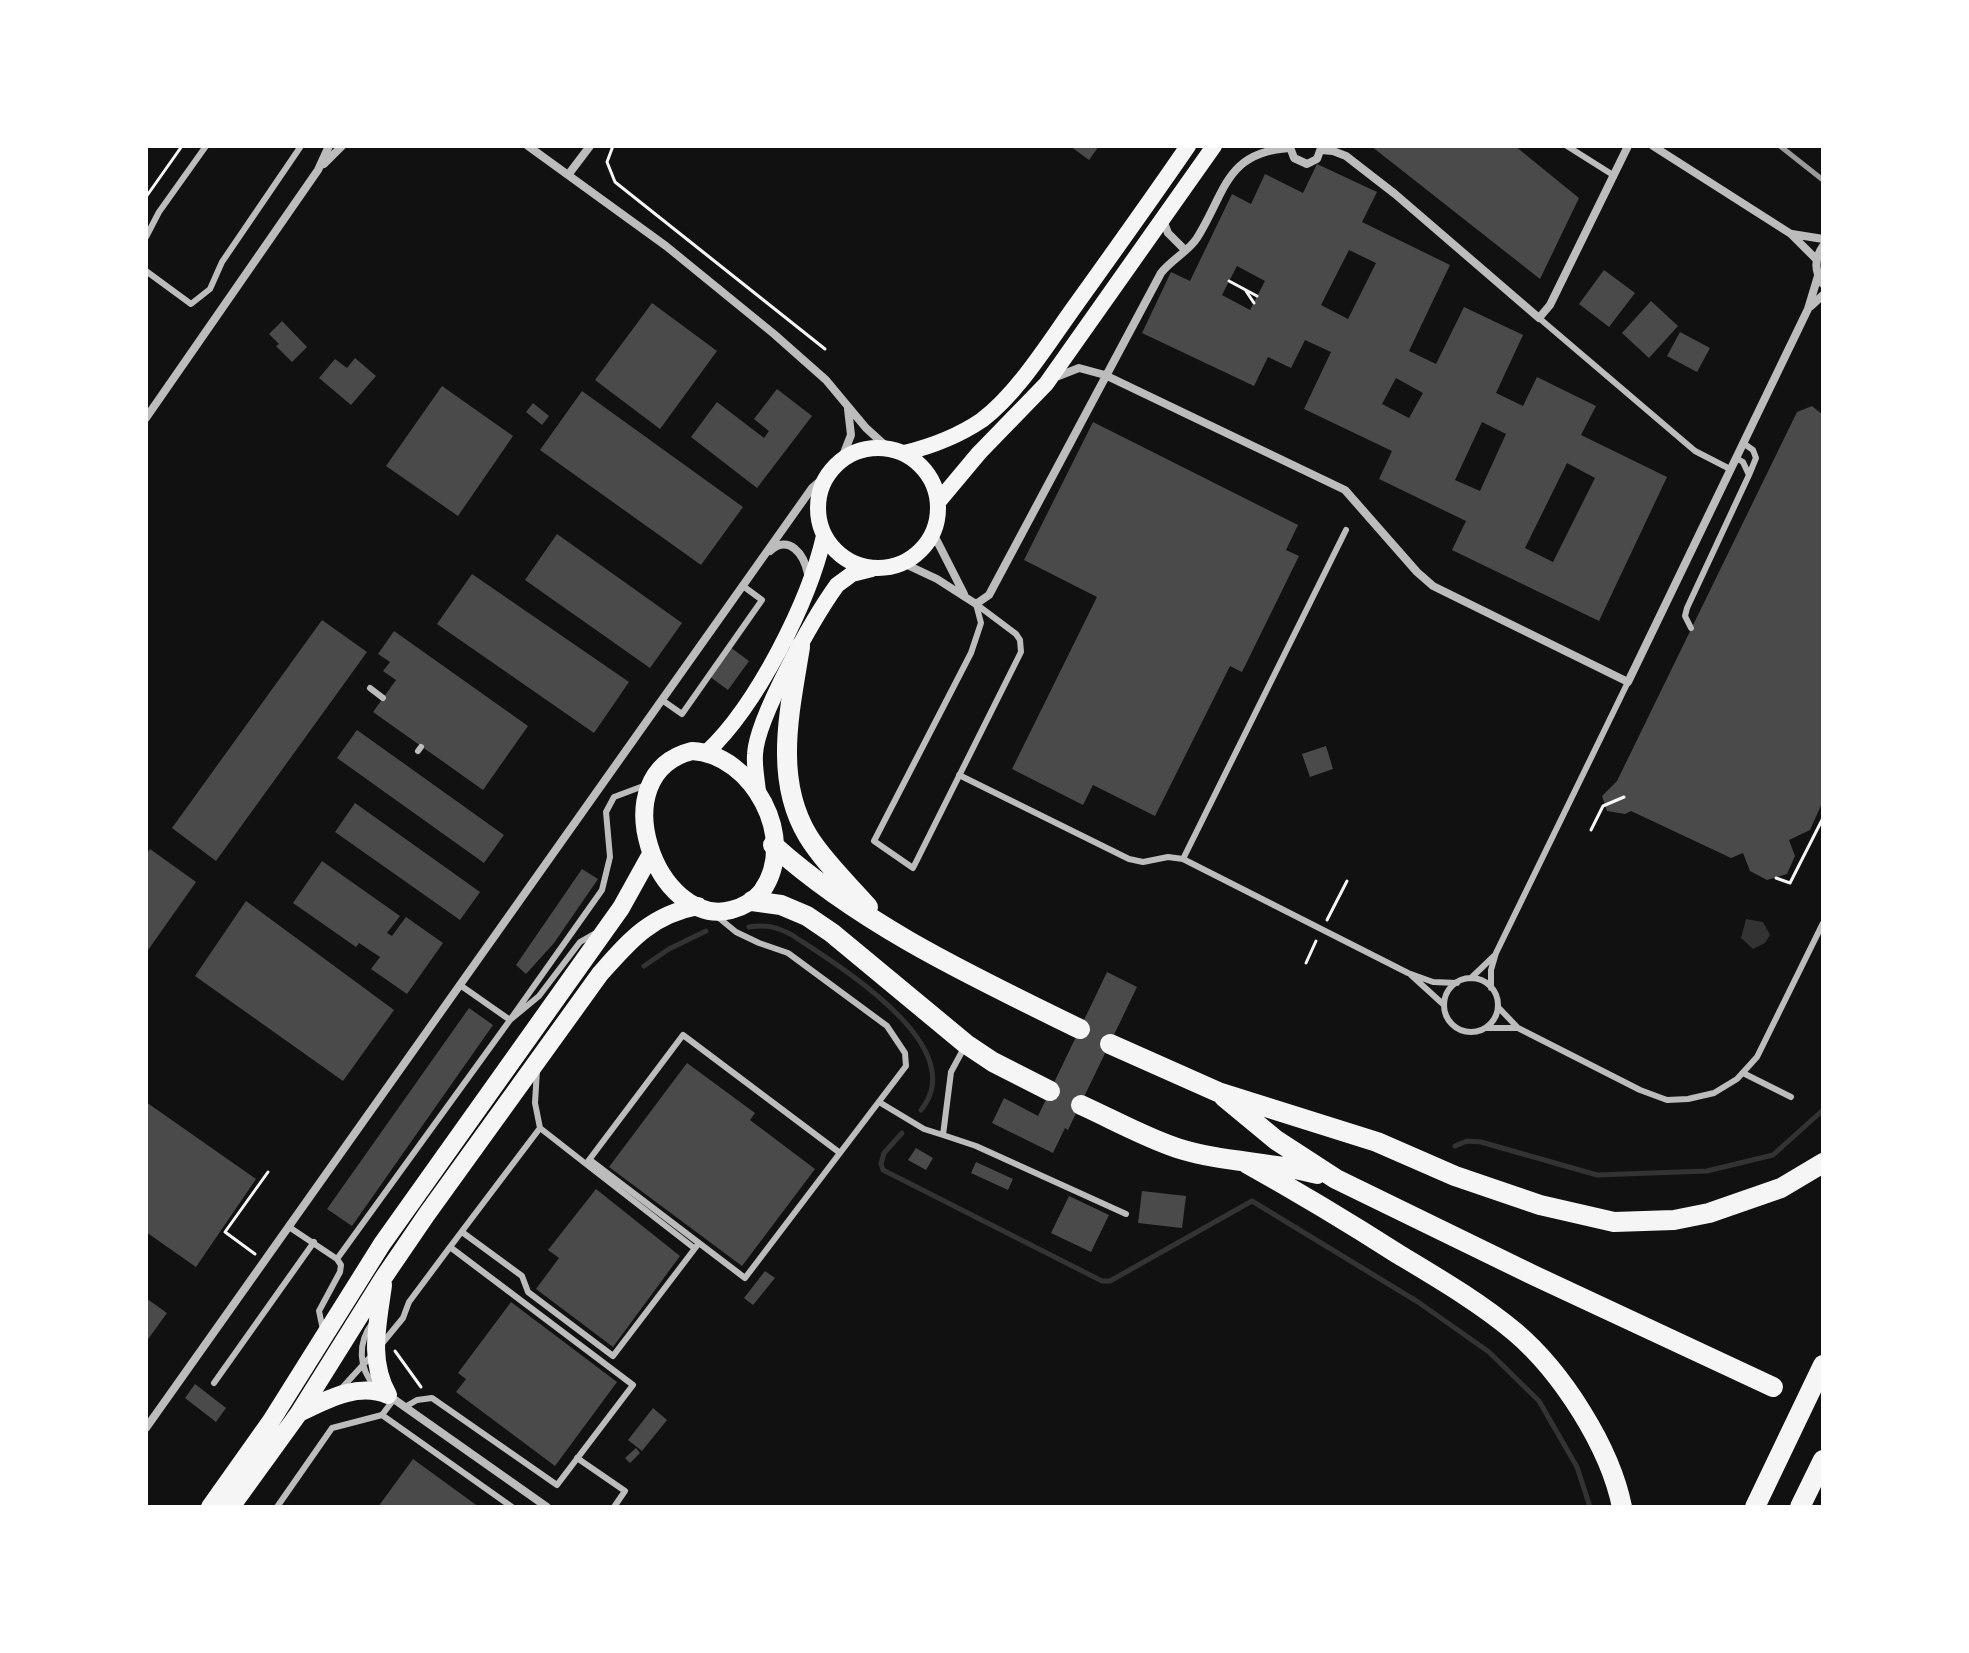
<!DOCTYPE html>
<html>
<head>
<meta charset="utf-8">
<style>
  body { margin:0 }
  #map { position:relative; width:1969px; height:1653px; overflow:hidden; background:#111; font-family:Raleway,sans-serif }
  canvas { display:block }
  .frame { position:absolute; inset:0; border:148px solid #fff; pointer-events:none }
</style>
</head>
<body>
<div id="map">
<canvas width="1969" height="1653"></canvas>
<div class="frame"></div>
</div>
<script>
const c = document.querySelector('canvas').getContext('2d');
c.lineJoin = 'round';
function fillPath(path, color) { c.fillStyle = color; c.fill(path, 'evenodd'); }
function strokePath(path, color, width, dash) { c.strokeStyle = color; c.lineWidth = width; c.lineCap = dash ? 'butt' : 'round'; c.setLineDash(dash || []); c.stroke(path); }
fillPath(new Path2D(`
  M1746,919L1763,922L1770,935L1765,943L1753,949L1741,938Z`), '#333');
strokePath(new Path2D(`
  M749,927C766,924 777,927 792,935C837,965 973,1046 921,1110
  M644,966L669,949L706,931
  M902,1133L884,1153L881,1164L883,1170L1102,1281H1110L1252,1201L1418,1302L1489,1352L1539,1401L1577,1467L1590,1507
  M1455,1146L1467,1141L1481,1142L1597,1175L1707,1171L1773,1155L1823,1110`), '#333', 5);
fillPath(new Path2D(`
  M1070,146H1099L1089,160Z
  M1371,146H1515L1579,198L1540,279Z
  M1317,164L1377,192L1362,222L1450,265L1409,351L1436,364L1464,307L1523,335L1496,393L1523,406L1537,377L1596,406L1581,435L1667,477L1599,621L1452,550L1466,521L1379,479L1392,451L1304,409L1331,352L1305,340L1291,368L1268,357L1254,386L1142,333L1171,272L1190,281L1232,194L1251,204L1265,174L1303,193ZM1349,250L1376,263L1348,319L1321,305ZM1237,266L1265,281L1250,310L1222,295ZM1396,378L1423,393L1409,418L1382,404ZM1482,422L1506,434L1480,491L1455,480ZM1567,463L1595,478L1553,562L1525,548Z
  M1604,270L1635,293L1609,327L1579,304Z
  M1651,301L1678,326L1649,358L1622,333Z
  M652,303L717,351L660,429L595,380Z
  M282,321L307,347L292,362L276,346L279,344L269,334Z
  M1680,332L1710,348L1697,372L1667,356Z
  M355,358L376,376L351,405L319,378L335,359L347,368Z
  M442,386L513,436L458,516L386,466Z
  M777,389L812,416L757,488L691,437L717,402L764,438L769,431L754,419Z
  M582,391L743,507L701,565L540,450Z
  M533,403L549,416L542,425L526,412Z
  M1812,406L1823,415V801L1810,830L1789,840L1795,856L1787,874L1767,880L1750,871L1743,853L1731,858L1631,811L1625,814L1607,811L1602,796L1617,781L1797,412Z
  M1093,422L1298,525L1286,550L1299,556L1242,672L1230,666L1155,816L1093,785L1083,805L1012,769L1097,597L1024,560Z
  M557,534L682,623L650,668L525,580Z
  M472,574L629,682L594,733L437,624Z
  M322,620L367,652L216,861L172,828Z
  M394,631L528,726L483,790L373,712L396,680L383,671L390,662L378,654Z
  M730,647L749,661L728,690L709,676Z
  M357,730L504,835L484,863L337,758Z
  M1326,746L1333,769L1310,777L1302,754Z
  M355,803L480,892L460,920L335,832Z
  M150,849L196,882L146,953V854Z
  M322,861L400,916L387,933L392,936L406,917L443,943L407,994L371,969L380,957L359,943L356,947L293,903Z
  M582,869L598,879L554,943L526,974L516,965Z
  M246,901L394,1010L343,1081L195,976Z
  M1107,972L1137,987L1068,1130L1065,1128L1053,1153L992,1123L1004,1098L1038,1116Z
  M469,1008L493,1025L352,1226L327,1209Z
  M687,1063L755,1113L750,1120L815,1169L742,1266L609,1167Z
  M146,1102L256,1179L196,1267L146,1232Z
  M916,1148L933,1158L926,1170L908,1160Z
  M976,1162L1013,1179L1008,1190L971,1173Z
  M596,1189L680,1256L613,1347L536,1289L559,1258L548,1250Z
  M1142,1191L1186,1196L1182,1228L1138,1223Z
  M1069,1196L1109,1215L1091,1252L1051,1233Z
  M765,1271L775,1278L753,1305L744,1298Z
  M146,1298L167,1313L146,1342Z
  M511,1302L617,1382L555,1466L456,1392L466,1379L458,1373Z
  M195,1384L226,1408L216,1422L185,1398Z
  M653,1408L667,1420L642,1451L628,1440Z
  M636,1448L640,1453L630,1463L625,1458Z
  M413,1459L479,1507H378Z`), '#4a4a4a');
strokePath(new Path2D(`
  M613,146L607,162L615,182L825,349
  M146,197L182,146
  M1229,281L1257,296
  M1246,291L1254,303
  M1591,830L1603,806L1624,797
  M1776,878L1790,883L1823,818
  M1327,920L1347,881
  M1306,963L1316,941
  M255,1254L225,1232L268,1172
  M395,1351L421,1387`), '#f5f5f5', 3);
strokePath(new Path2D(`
  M1567,146L1613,175
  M146,237L159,212L206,146
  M146,271L191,304L210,289L222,262L301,146
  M1539,318L1695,451L1730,469
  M1736,458L1743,462L1749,475L1756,458L1753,450L1743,443
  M976,604L1016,634L1020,640L1021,652L913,868L874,841L971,653L981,623Z
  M1691,628L1685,616L1687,608L1749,475
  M370,688L383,698
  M662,700L682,714L762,600L743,586
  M418,751L421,747
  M959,775L1129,859L1143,862L1168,857L1183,859L1408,973L1433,982L1457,983
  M1183,859L1346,530
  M1411,975L1444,1005
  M1471,978L1494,956
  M1444 1005a27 27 0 1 1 54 0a27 27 0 1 1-54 0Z
  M460,985L510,1020L602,890L610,857L606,812L614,797L646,785
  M1491,988V970L1496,953L1628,682
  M1498,1007L1518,1028L1640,1090L1667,1100L1688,1099L1714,1093L1737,1079L1757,1057L1823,923
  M1487,1028H1518
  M965,1046L951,1072L943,1135L976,1146L1126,1214
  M537,1070L535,1103L540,1128L586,1164L683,1035L840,1153
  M1743,1073L1791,1097
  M879,1102L924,1129L943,1135
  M590,1160L699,1243
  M586,1164L694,1248
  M289,1227L337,1259L341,1265L340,1272L319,1311L323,1330
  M462,1232L522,1276L528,1292L613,1356L699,1243L745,1278L906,1066L905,1053L887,1026L788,953L759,943L736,932L713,913
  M450,1247L540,1128
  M337,1259L510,1020L539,996L580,942L594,934
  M373,1322C357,1343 358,1368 376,1388
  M380,1346L403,1318L409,1302L450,1247L633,1385L557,1485L432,1398L417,1400L405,1407
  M214,1383L314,1242
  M340,1390L373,1354
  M382,1415L512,1507
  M577,1458L625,1491L614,1507
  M277,1507L332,1428L382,1415L394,1399`), '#bcbcbc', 6);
strokePath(new Path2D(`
  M528,146L666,246L774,334L826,380L866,428L888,448
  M1653,146L1791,234L1816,259
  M1290,147L1294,158L1307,164L1317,159L1321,148
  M1321,150L1333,151L1346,156L1395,194L1539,318L1550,305L1628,146
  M324,164L342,146
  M568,175L590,146
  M1163,220L1168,233L1185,250
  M1792,234L1823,239
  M1823,246C1814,259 1814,271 1823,284
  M1811,306L1823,295
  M1056,377L1079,368L1105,375L1345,490L1417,572L1433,586L1628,682L1808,309L1818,276
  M146,418L318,170L329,146
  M842,458L851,435L848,409
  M933,533L964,594
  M770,551C789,534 804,554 808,574
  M903,563L937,579L976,604L989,595L1161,273C1172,259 1189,251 1197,238C1226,192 1225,152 1290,148
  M388,1395L547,1507
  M146,1428L812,488L827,475`), '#bcbcbc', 8);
strokePath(new Path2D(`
  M818 508a60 60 0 1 1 120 0a60 60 0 1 1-120 0Z
  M904,453C933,446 957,437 982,420C1018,393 1049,342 1075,306C1113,253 1151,200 1188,146
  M938,502L979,453L1046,384L1214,146
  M707,752C757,705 809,602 824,536
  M758,792C757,780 754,767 755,754C757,717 814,617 837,585L852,574L872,569`), '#f5f5f5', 16);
strokePath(new Path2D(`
  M692,751C752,754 799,839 762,891C754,901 743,907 731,910C657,929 600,774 692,751Z
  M383,1285C378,1323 368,1360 388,1395
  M299,1413C326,1400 358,1382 388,1395
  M210,1507L271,1421L382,1244L621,908L651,854
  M231,1507L299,1413L384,1277L427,1214L600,974C630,940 651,915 698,906`), '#f5f5f5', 18);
strokePath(new Path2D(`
  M800,647C790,710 773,778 808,836C824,862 848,884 868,907
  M773,845C862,925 974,977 1080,1029
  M752,901L781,905L807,916L832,933L966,1044L993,1062L1050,1091
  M1110,1044L1218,1092L1377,1142L1455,1176L1540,1205L1614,1222L1674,1220L1709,1213L1781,1188L1823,1163
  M1224,1097L1276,1140L1336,1179L1533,1275L1773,1387
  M1081,1105C1112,1119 1144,1137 1177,1148C1223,1163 1271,1161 1317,1174
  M1246,1163C1298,1192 1348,1222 1398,1254C1438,1278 1479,1302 1515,1332C1562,1372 1610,1447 1622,1507
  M1755,1507L1823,1365
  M1800,1507L1823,1460`), '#f5f5f5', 20);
strokePath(new Path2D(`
  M1780,146L1823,180`), '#9a9a9a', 5);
</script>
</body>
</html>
